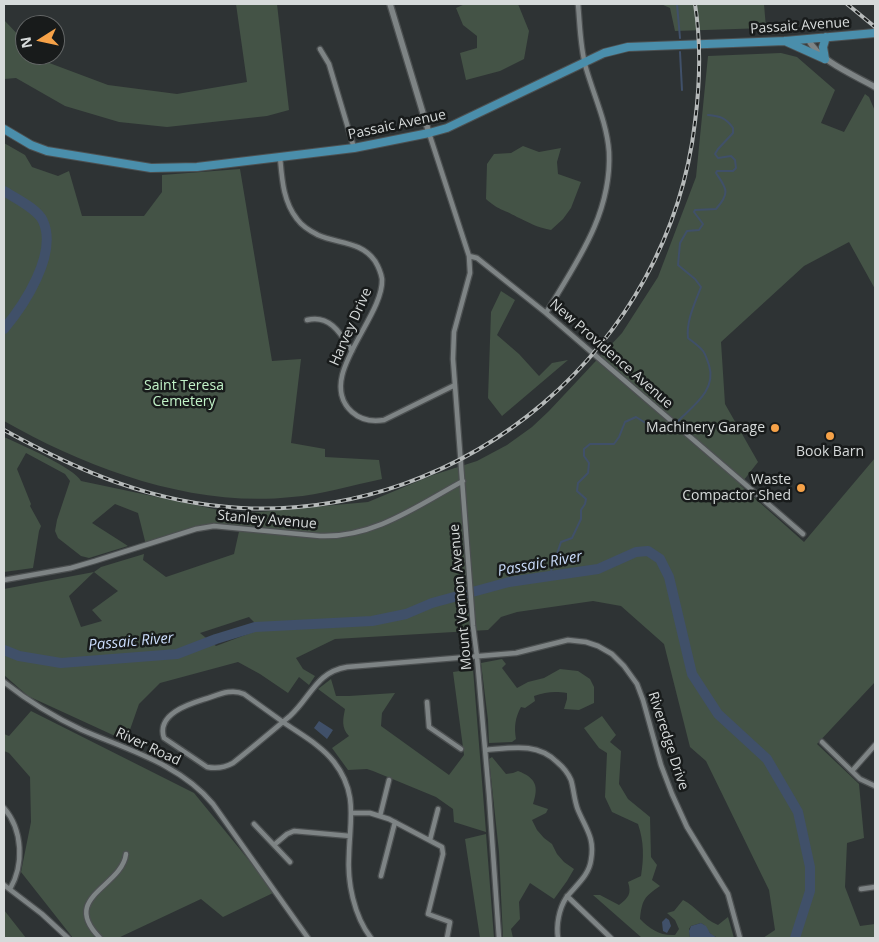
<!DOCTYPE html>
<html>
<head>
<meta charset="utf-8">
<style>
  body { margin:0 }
  #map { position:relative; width:879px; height:942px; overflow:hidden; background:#2e3334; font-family:"Open Sans",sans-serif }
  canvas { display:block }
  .frame { position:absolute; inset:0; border:5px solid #d6dada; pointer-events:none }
  .north { position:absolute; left:15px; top:15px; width:50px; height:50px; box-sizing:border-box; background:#181b1b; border:1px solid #646767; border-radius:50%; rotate:260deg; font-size:14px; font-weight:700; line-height:20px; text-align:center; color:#d6dada }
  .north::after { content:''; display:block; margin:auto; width:18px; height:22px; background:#f6a248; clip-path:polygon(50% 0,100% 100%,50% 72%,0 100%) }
</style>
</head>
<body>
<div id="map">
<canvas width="879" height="942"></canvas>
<div class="frame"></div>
<div class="north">N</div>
</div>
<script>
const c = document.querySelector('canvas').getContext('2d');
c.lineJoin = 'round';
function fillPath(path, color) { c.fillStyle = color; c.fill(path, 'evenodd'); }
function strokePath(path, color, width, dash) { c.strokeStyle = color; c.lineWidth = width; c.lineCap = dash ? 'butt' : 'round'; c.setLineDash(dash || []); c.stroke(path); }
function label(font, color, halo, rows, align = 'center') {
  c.font = font + ' "Open Sans",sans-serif'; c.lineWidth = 5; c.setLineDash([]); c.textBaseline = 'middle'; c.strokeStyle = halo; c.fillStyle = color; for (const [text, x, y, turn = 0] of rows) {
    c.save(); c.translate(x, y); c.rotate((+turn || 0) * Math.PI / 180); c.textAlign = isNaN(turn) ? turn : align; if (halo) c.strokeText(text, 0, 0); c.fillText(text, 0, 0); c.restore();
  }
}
fillPath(new Path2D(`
  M236,4H277L289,110L267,116L167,127L119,122L65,106L16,78L4,79V20L25,42V55H38L44,61L108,85L177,94L247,82Z
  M465,4H518L529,31L524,59L500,71L466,80L460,53L477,48V36L463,25L456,8Z
  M661,4H764L766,28L675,31L670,8Z
  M781,53L797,57L835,90L821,123L844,132L865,94L869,97L875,111V289L849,242L804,266L721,342L725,404L758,462L740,485L804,542L875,458V682L817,744L859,784L864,838L847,843L845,887L860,926L875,924V938H763L775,930L769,890L706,761L690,747L664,644L621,606L593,601L517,612L501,617L488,630L335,639L296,658L303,669L315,676L309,685L299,677L288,693L260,674L238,662L160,683L139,704L126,741L28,696L4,675V589L94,572L101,567L144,554L143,560L166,577L234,554L240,527L203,526L146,545L138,513L115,504L92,523L128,546L89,558L81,556L58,538L55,531L57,520L70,481L65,474L26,453L17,469L31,504L30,506L41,526L39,531L33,568L4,572V437C19,444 75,468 81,481L238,514L368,502L433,475L477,461L507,445L532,427L549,411L622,333L658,277L696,177L708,56ZM94,572L118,591L92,610L102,621L81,627L69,596ZM249,617L261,629L216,646L200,633Z
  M4,143L25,155L32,167L58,176L69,171L82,216H144L162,192V175L240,169L272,361L301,359L291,443L325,449V457L379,460L382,479C353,485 320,495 292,497C194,508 88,469 4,421Z
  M523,146L539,152L561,148L557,162L558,174L581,182L571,208L563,219L551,230C535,227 531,223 517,217C503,209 498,210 486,199L487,164L494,154L511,153Z
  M501,291L515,300L497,335L519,354L539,376L552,363L568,360L502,416L488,398L491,312Z
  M502,659L506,664L502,668L517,688L528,682L544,678L560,669L578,671L590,679L594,687V703L579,710L564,709L567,699V693C554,691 546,692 534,696L535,701L525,708L521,707C515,718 514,727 516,739L512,742L489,743L488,720L481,663Z
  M473,669L486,832L454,822L453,809L436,797L373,771L367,769L348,770L332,748L349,736C341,728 343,719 345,709L318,689L331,679L336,696H349L395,693L382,713L381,726L449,775L464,755L453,672Z
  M31,711L194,793L275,892L223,917L201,899L118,938H73L21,872L31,822L30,777L9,753L4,751V734L9,736Z
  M602,716L616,735L610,742L621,751L619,784L628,799L650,817L651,857L657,865L652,880L660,886C644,897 642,900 640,919C650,929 660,936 675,935L679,929L675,920L667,913L674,911L683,900C697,907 702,918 718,925L728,917L734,938C726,938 716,940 710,933C706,929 707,926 701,923L691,926L689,929L690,938H642L593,895H600L619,905C628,898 632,894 628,882L641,876C644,857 644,842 638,824L612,812L605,797L607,753L599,748L584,728Z
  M492,757L506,774L513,773L518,771C536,778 539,786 533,804L548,809L546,813L532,820L537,830L544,838L552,844L557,854L564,862L574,869L567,881L554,899L530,883L519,902L520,919L511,929L513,938H503L499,852L489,759Z
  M486,834L494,938H480L465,839Z
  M4,910L26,938H4Z`), '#445346');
fillPath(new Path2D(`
  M319,721L333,730L327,739L314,728Z
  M666,918L669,920L671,926L667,933L663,931L662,922Z
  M701,923L706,926L710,933L717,938H690L689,931L691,926Z`), '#405069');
strokePath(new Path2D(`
  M677,4L680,38
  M680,52L682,90
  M678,421C693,406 717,390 709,365C707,360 706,355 703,351C699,346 693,342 688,338C686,321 695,303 701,287L695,279L678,265L680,243L687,231L699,230L703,224L694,212L695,210L716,209C731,192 726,188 716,173L717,171H733L736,168L735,160L731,156L718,158L715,154L718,149L733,133V128C726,118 720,116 708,115
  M549,577L561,542L572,538L581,519V510L585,504L586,499L577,491L578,483L588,473L589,463L584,456V449L590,444H614L619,437L625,422L636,417L652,427L669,428`), '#405069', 2);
strokePath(new Path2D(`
  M4,191C15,198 38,209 43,221C58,254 24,305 4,329
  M4,650L19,656L61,663L177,654L216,639L255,627L372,621L406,614L432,603L509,582L598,569L636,552L648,551L660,559L669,577L692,674L718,714L767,759L798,812L810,867V891L795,938`), '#405069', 10);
const minor = new Path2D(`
  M320,49L329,64L354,148
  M429,133L469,256L470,273L454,332L453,359L473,626L477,657L489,795L499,938
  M280,157C282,179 283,201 297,219C302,226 310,231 318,235C338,244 361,241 375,261C378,266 381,273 382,279C384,318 314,378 352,412C361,420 372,422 384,420L455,385
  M469,256L477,258L546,313L803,534
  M546,313C576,263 612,214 609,152C607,123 594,96 586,68C580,47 580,25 578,4
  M307,320C330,314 341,334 352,351
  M4,580L71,568L95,561L196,529L214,526L320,536C374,538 417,506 463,481
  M4,682C28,701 54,717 82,730C128,750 180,764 213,804L308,938
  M427,702L429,727L461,749
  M822,742L860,779L875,786
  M485,750C511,748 537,742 557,762C563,767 568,773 571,780C574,790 574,800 578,810C586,829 595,838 591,860C589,876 575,886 566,898C559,909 556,925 558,938
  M852,771L875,745
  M4,808C23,830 24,865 10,889
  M352,813H370L389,819L442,847L443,854L428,914L450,922L447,938
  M380,816L389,780
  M254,824L290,862
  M430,840L438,809
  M274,845L287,834L294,831L350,836
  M381,876L395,822
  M4,885L42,914L68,938
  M861,889L875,887
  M567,896L611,938
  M100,938C59,897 122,887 126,854
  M371,938C354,916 347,882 349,854C350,819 358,793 334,762C321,745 300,734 283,722L244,694C231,688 218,695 205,699C189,704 156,714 164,738L207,767C217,769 224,768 233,763C252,748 271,732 290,716C311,697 316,672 347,667L516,653L568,640L586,642L598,646L612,654L624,666L637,684L643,700L661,765L672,794L687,827L728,894L740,938`);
const tertiary = new Path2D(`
  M390,4L429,133
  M808,39C819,61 854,75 875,87`);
const primary = new Path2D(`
  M785,41L825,59
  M825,59L823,47L826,37
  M4,129L31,145L47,151L151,168L197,167L280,157L354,148L429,133L447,128L604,53L628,47L785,41L875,33`);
strokePath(minor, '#4c5051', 7);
strokePath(tertiary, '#4c5051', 8);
strokePath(primary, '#4c5051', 10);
strokePath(minor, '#7e8485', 4.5);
strokePath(tertiary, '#7e8485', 5.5);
strokePath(primary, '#4a8eab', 8);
const rail = new Path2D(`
  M847,4L875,27
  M4,430C80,472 153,503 241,508C468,519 669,346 695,122C700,83 701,42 695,4`);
strokePath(rail, '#b6baba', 4);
strokePath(rail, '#181b1b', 2, [5.5]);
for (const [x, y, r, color] of [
  [775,428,5,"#f6a248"],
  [830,436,5,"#f6a248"],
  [801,488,5,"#f6a248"]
]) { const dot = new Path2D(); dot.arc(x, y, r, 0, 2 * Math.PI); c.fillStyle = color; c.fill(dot); strokePath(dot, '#181b1b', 2); }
label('14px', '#d6dada', '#181b1b', [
  ["Passaic Avenue",800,26,-4],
  ["Passaic Avenue",397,125,-12],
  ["Harvey Drive",351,327,-66],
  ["New Providence Avenue",611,354,41],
  ["Stanley Avenue",267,520,5],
  ["Mount Vernon Avenue",461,597,-95],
  ["Riveredge Drive",668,741,72],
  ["River Road",148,747,25]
]);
label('14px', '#c2f3c8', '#181b1b', [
  ["Saint Teresa",184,386],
  ["Cemetery",184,402]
]);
label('14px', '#d6dada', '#181b1b', [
  ["Machinery Garage",765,428],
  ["Book Barn",830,452,"center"],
  ["Waste",791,480],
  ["Compactor Shed",791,496]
], 'right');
label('italic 15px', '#cadcfb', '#181b1b', [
  ["Passaic River",540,564,-10],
  ["Passaic River",131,642,-5]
]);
</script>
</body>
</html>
